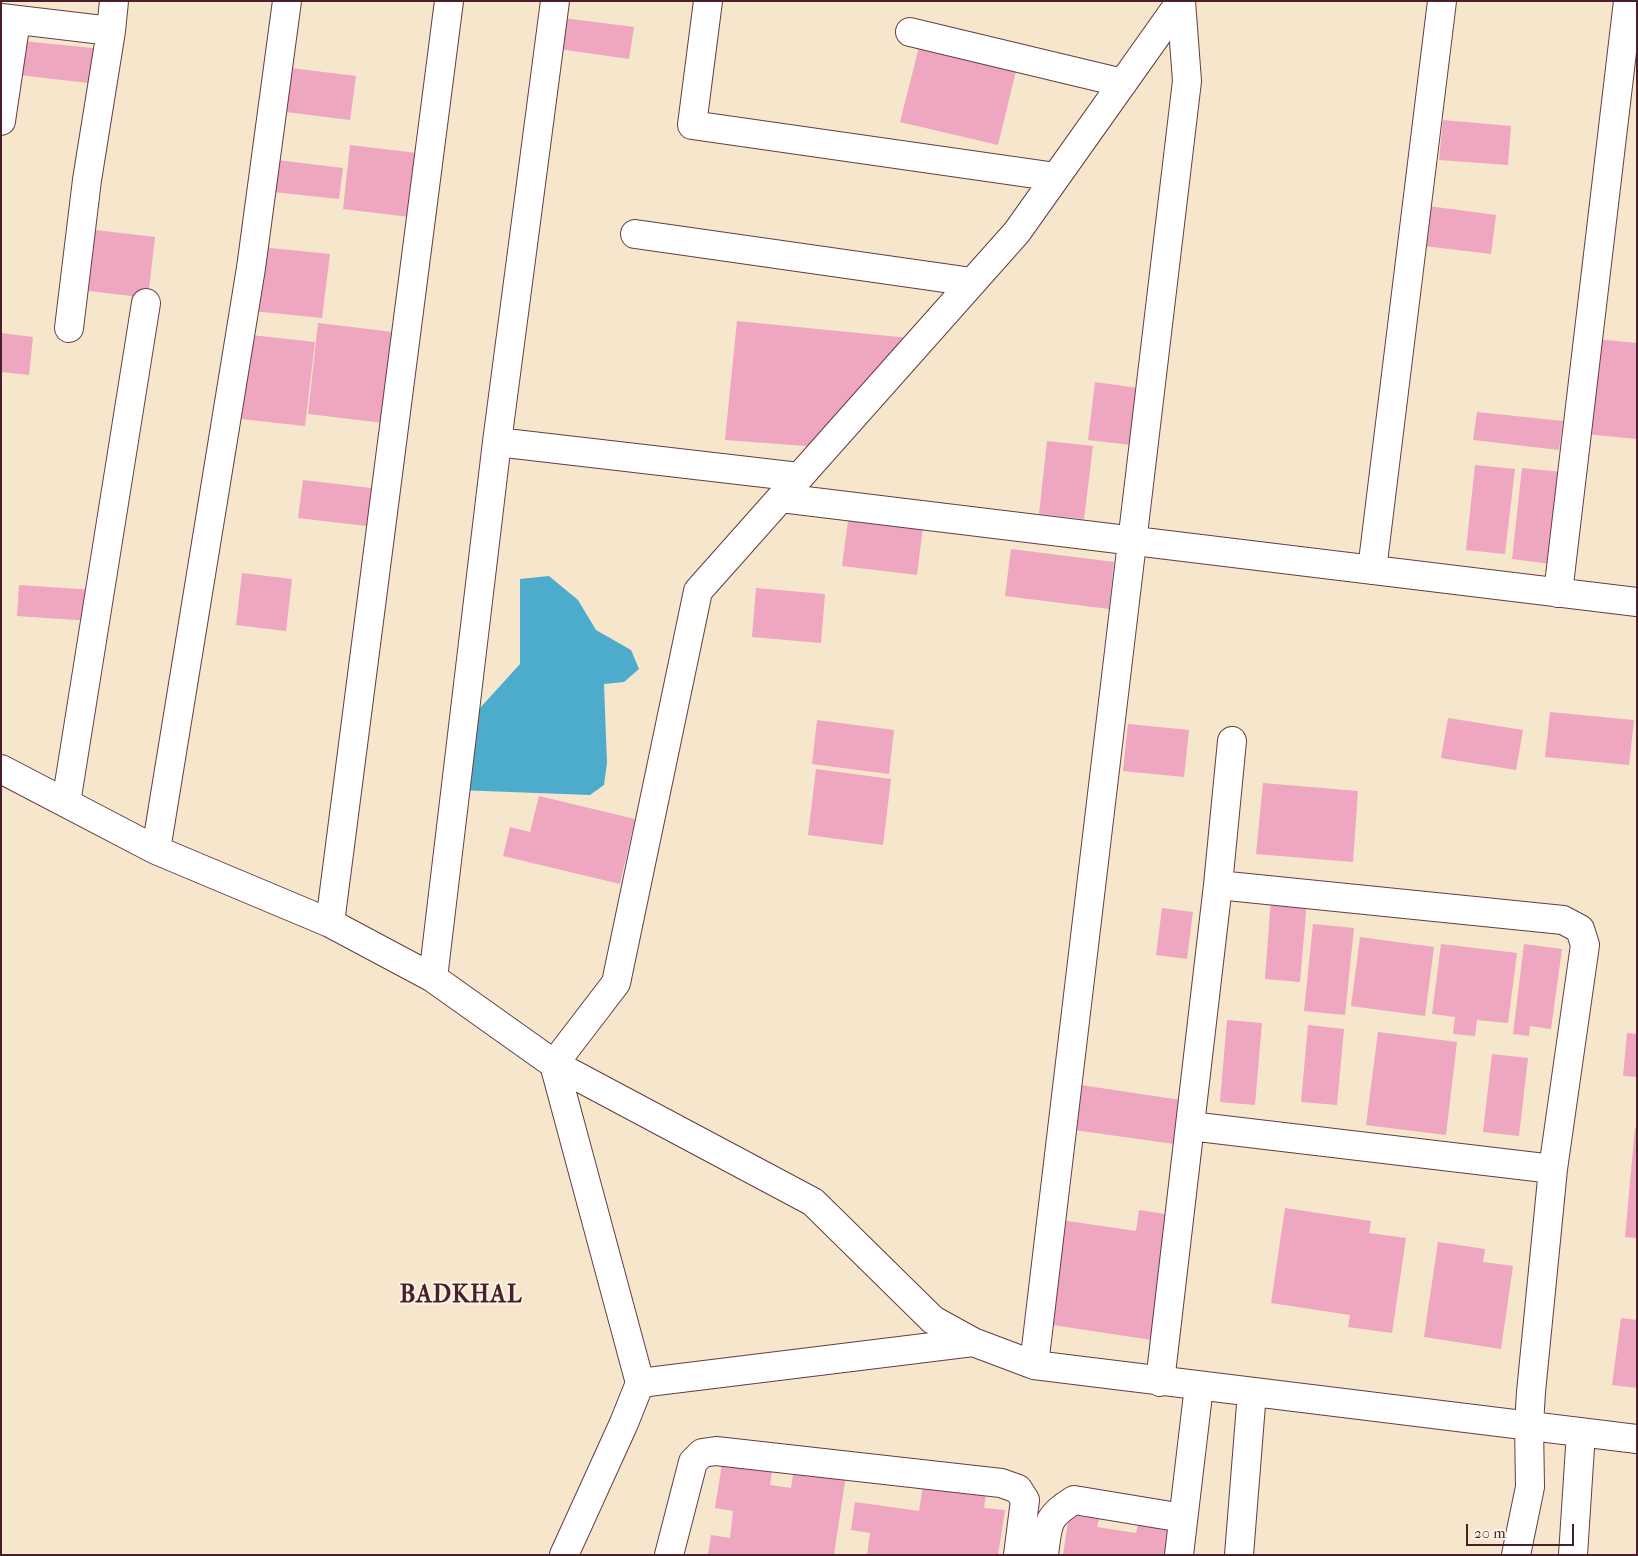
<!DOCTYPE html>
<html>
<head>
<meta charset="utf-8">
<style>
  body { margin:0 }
  #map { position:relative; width:1638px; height:1556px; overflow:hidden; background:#f6e6cc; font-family:"IM FELL French Canon",serif }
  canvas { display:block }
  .frame { position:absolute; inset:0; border:2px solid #4a1f2b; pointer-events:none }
  .scale { position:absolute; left:1466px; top:1524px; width:108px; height:22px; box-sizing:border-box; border:2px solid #4a1f2b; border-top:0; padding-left:6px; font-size:15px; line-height:18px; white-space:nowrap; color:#4a1f2b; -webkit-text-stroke:4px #fcf5e5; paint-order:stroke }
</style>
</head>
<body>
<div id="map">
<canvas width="1638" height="1556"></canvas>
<div class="frame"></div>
<div class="scale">20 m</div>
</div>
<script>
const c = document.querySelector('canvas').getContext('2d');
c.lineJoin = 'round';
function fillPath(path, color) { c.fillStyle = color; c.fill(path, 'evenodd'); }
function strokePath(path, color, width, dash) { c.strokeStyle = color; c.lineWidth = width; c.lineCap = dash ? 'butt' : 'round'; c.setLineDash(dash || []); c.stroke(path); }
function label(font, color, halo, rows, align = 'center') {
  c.font = font + ' "IM FELL French Canon",serif'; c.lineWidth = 4; c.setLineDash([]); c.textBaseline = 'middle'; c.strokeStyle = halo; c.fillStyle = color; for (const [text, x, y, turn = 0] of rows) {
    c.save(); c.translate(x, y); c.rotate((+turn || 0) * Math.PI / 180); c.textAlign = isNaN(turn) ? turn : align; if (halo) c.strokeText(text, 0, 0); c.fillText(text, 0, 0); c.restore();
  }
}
fillPath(new Path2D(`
  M549,576L578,600L596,630L631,650L639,669L624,682L604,684L607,763L604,785L590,795L457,790L480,708L520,664V579Z`), '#4daccc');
fillPath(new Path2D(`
  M563,18L634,27L629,59L559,49Z
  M23,41L102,49L97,84L19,75Z
  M920,43L1017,67L998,145L900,122Z
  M291,68L356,76L350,120L286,112Z
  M1443,120L1511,126L1508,165L1439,160Z
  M350,145L425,154L418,218L343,209Z
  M277,160L343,168L339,199L273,192Z
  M1428,206L1496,215L1491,254L1424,246Z
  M87,229L155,237L148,298L80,290Z
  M260,247L330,254L322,318L253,311Z
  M737,321L909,338L819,447L725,440Z
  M318,323L402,333L392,424L308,414Z
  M1,333L33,337L29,375L1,372Z
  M251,335L315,342L305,426L241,419Z
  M1595,339L1637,343V439L1585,434Z
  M1095,382L1138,388L1131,445L1088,440Z
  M1477,412L1563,421L1559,450L1473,440Z
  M1047,441L1093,446L1084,519L1039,514Z
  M1475,465L1515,469L1505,554L1466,550Z
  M1522,468L1562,472L1551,564L1512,559Z
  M303,480L379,489L375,527L298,518Z
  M883,513L924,518L917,575L842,566L848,521L882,525Z
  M1011,549L1114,562L1109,609L1005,596Z
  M242,573L292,579L286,631L236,625Z
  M19,585L94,590L92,621L17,616Z
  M756,588L825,594L821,643L752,637Z
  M1550,712L1634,720L1629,765L1545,757Z
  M1448,718L1523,730L1516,770L1441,758Z
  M817,720L894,730L889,774L812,764Z
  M1128,724L1189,730L1184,777L1123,771Z
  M816,769L891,779L883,845L808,835Z
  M1263,783L1358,791L1353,862L1256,854Z
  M539,796L635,819L620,884L503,856L510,827L530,832Z
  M1271,898L1307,901L1300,982L1265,979Z
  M1162,908L1193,912L1187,959L1156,955Z
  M1313,924L1354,928L1345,1015L1304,1011Z
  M1360,937L1434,947L1425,1016L1351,1006Z
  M1441,944L1517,953L1508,1023L1477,1020L1475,1036L1453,1034L1455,1017L1432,1014Z
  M1524,944L1562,949L1551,1029L1530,1026L1529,1036L1513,1034Z
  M1227,1020L1262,1023L1255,1105L1220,1102Z
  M1308,1025L1344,1029L1337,1105L1301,1102Z
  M1378,1032L1457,1042L1446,1135L1366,1125Z
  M1627,1033L1637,1034V1077L1623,1076Z
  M1492,1054L1528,1058L1519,1136L1483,1132Z
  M1074,1084L1181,1100L1174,1144L1067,1129Z
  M1635,1128H1637V1238L1625,1237Z
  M1285,1208L1371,1221L1369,1233L1406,1238L1392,1333L1348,1327L1350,1315L1271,1303Z
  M1139,1210L1171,1215L1152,1340L1046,1324L1061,1220L1136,1231Z
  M1438,1242L1485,1249L1483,1262L1513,1266L1501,1349L1424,1337Z
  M1621,1318L1637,1320V1388L1612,1385Z
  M723,1458L773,1465L770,1485L791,1488L794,1468L846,1475L834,1555H708L711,1535L730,1538L733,1511L715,1508Z
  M923,1485L986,1495L984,1508L1005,1510L998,1555H867L870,1533L851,1530L855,1502L919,1511Z
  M1069,1515L1099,1519L1097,1527L1136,1533L1139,1520L1169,1523L1165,1555H1063Z`), '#efa6c1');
const street = new Path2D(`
  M708,1L692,125L1056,177
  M1,18L111,31
  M910,32L1123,83
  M1,121L16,20
  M635,234L972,282
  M69,328L87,180L111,31L114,1
  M497,442L799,477
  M781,498L1637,602
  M1372,570L1442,1
  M1558,593L1628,1
  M1,769L156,850L330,923L433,978L554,1064L813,1202L933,1320L973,1342L1034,1365L1637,1439
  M66,803L146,303
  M156,850L251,268L287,1
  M1218,885L1563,920L1580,929L1585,945L1553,1169L1531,1392L1529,1425L1530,1487L1516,1555
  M330,923L449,1
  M433,978L497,442L555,1
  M1190,1126L1553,1169
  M1034,1365L1187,81L1181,1
  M1160,1382L1218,885L1232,741
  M640,1383L973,1342
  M564,1555L624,1423L640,1383L554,1064L616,983L698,591L1017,232L1181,1
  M669,1555L693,1462L702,1453L716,1451L1001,1483L1018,1489L1025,1500L1018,1555
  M1044,1555C1048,1524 1046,1517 1074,1500L1183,1518
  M1179,1555L1199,1386
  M1239,1555L1252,1392
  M1573,1555L1581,1432`);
strokePath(street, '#643d43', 30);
strokePath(street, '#fff', 28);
c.letterSpacing = '1px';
label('bold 24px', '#4a1f2b', '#fcf5e5', [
  ["BADKHAL",461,1296]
]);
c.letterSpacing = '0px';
</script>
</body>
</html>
